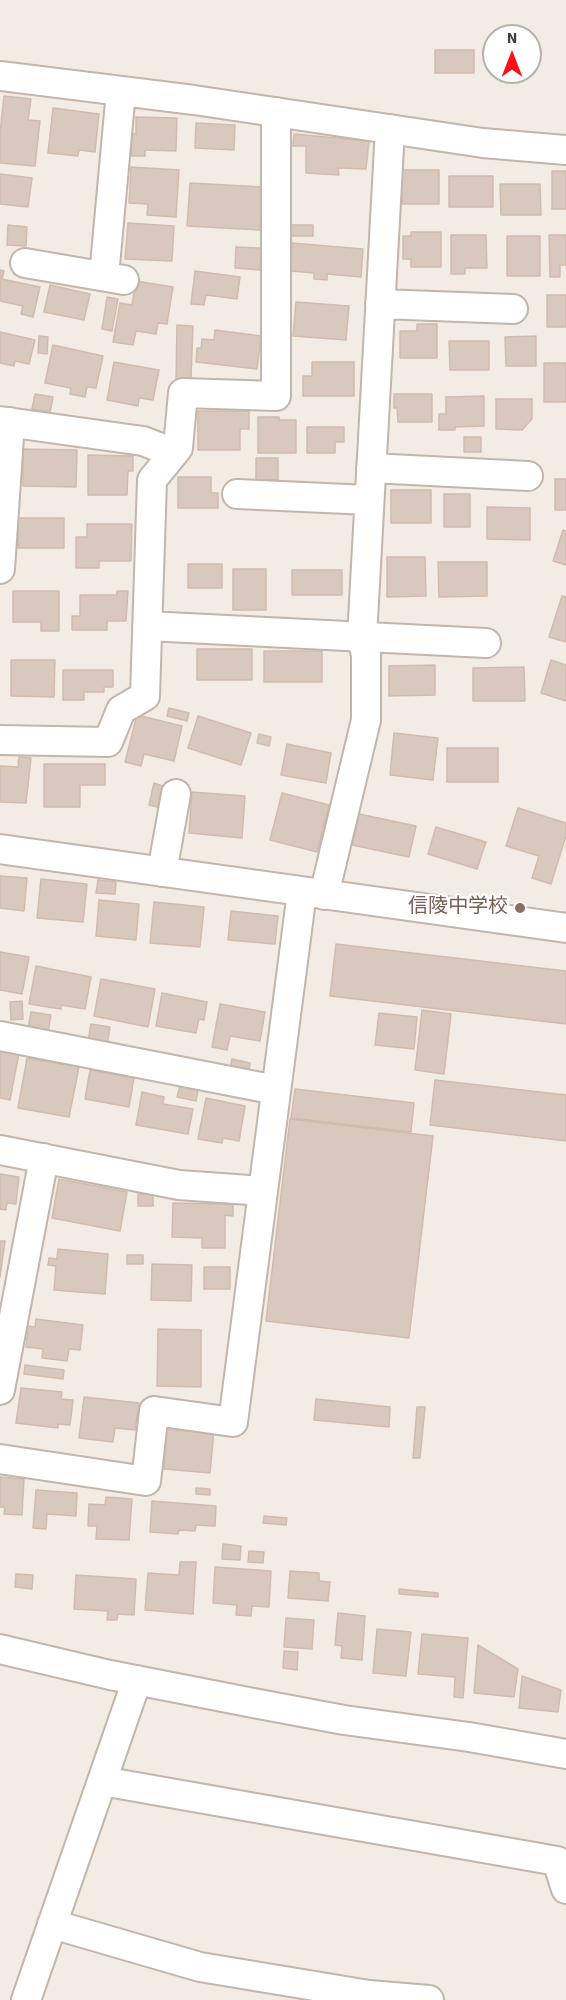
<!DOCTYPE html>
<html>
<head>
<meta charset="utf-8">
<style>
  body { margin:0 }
  #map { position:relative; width:566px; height:2000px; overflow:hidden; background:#f3ece5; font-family:"Source Sans 3",sans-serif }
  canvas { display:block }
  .north { position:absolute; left:482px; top:24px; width:60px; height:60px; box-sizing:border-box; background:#fff; border:2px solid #b5b1ae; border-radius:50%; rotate:0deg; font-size:16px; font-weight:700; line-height:24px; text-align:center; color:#463c34 }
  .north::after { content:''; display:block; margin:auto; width:21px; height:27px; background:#ff1017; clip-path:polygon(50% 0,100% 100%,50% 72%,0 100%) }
</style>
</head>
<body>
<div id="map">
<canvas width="566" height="2000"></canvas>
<div class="north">N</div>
</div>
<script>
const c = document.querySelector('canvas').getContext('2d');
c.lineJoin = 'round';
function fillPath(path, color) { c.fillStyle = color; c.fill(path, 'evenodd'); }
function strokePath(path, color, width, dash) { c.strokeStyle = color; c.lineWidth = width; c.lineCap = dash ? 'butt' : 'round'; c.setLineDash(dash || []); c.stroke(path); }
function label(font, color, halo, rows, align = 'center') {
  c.font = font + ' "Source Sans 3","Noto Sans JP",sans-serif'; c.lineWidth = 4.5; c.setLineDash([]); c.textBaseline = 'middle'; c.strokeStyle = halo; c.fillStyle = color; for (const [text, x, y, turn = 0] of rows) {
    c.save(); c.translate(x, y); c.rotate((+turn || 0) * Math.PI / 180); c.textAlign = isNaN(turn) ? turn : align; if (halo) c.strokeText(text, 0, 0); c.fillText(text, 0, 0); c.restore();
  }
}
const building = new Path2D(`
  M435,50H474V73H435Z
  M4,96L31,99L28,120L40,121L35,166L0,163V133Z
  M53,108L99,114L95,152L79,150L78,156L48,153Z
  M136,117L177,118L176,151L145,150V156H131V133L136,134Z
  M196,123L235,125L234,150L195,148Z
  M294,134L369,141L366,169L338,168L339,175L306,173V146H293Z
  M131,167L179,170L176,217L147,215L148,204L129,203Z
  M402,170H439V204H402Z
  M552,171H566V209H552Z
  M0,174L32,178L28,207L0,204Z
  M449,176H493V207H449Z
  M190,183L263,187L260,230L187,226Z
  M500,184H540L541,215H501Z
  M128,223L174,226L172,261L125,259Z
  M8,225L27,227L26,246L7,245Z
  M288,225H313V236H288Z
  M411,232H441V267H411V259H403V236H411Z
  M451,235H486L487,268H465V274H451Z
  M549,235H566V265H560V277H550Z
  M507,236H540V276H507Z
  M292,243L363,249L361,277L327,274V280L314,279V273L290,271Z
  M236,247L261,248L260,270L235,268Z
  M0,270L4,271L2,279L40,287L33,317L21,314L23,306L0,301Z
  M195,271L240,277L237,299L206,295L204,305L191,304Z
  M136,281L173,287L167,324L158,323L156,334L136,331L133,345L113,342L120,303L132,305Z
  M50,285L90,294L84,320L44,312Z
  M547,295H566V327H547Z
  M107,297L118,299L112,331L102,329Z
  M296,302L349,306L346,340L293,336Z
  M417,324H437V358H400V331H417Z
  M177,325L193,326L191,379H176Z
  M215,330L261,336L257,369L196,362L197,348H201L202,339L214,340Z
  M0,332L35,340L29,364L15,361L14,366L0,363Z
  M39,336L48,337L47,354L38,353Z
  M536,336V366H506L505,337Z
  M449,341H489V370H450Z
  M53,345L103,356L96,388L87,387L85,397L70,394L71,388L45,383Z
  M114,362L159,370L153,400L139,398L138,406L107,400Z
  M312,362H354V396H303V376H312Z
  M544,363H566V402H544Z
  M35,394L53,397L50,412L32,409Z
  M394,394H432V422H398L397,408H394Z
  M484,396V426L455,427V430H439V414H446V397Z
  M496,399H532V419L522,430L496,429Z
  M198,411H249V429H240V450H198Z
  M258,417H279V420H296V453H258Z
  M307,427H344V442H335V453H307Z
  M464,437H481V452H464Z
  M23,449L77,450L76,487L23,486Z
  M88,455L133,456V471H128L127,495H88Z
  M256,458H278V480H256Z
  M178,477H211V493H218V508H178Z
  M555,479H566V510H555Z
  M391,490H431V523H391Z
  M444,494H470V527H444Z
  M487,507L530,508V540L487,539Z
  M18,518H64V548H18Z
  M87,524H132L131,561H99V568H76V537H87Z
  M563,530L566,531V565L553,561Z
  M387,557H425L426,596L387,597Z
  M438,562H487V596L439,597Z
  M188,564H222V588H188Z
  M233,569H266V610H233Z
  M292,570H342V595H292Z
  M13,591H59V631H41V622H13Z
  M117,591H128L126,621H107V630H72V616H80V595H117Z
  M562,596L566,597V642L549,637Z
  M197,649H252V680H197Z
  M264,651H322V682H264Z
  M11,660H55L54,697L11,696Z
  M551,660L566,665V701L541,693Z
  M435,665V695L389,696V666Z
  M524,667L525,701H473V668Z
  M63,670H113V687H104V692H84V700H63Z
  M169,708L189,713L187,721L167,716Z
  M137,715L182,726L174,761L144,754L141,766L125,762Z
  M198,716L251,733L241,765L188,748Z
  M394,733L438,738L433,780L390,775Z
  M259,734L271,737L269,746L257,743Z
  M287,744L331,753L326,783L281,775Z
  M447,748H498V782H447Z
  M19,757L31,758L26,803L0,802V766L18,767Z
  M44,764H105V785H80V807H44Z
  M154,783L163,786L158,807L149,805Z
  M192,792L245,796L242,838L189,833Z
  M282,793L329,805L317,852L270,840Z
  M518,808L566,823V836L551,884L532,878L539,856L506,846Z
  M359,814L416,826L409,857L352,845Z
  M436,827L486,842L477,869L428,854Z
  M0,876L27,878L24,911L0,908Z
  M41,879L87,884L83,922L37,918Z
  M98,880L116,882L115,894L96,893Z
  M99,900L139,904L136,940L96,936Z
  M154,902L204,907L200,947L150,943Z
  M231,911L278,916L275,944L228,940Z
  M336,944L566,971V1024L330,996Z
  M0,952L29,957L22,994L0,990Z
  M36,966L91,977L85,1009L61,1005V1009L29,1004Z
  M101,979L155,989L148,1027L94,1016Z
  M162,993L207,1002L204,1020L199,1019L196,1033L156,1026Z
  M22,1001L23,1019L11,1020L10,1002Z
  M220,1004L265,1012L260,1041L230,1036L227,1050L212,1047Z
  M422,1010L451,1014L444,1074L415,1070Z
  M31,1012L51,1015L48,1033L28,1029Z
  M379,1013L417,1017L414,1049L375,1045Z
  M91,1024L110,1027L107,1045L88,1041Z
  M0,1050L19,1053L10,1100L0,1098Z
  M27,1058L79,1067L69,1117L18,1108Z
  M232,1059L250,1063L249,1071L230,1068Z
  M90,1070L134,1078L129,1107L85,1099Z
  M435,1080L566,1095V1141L430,1125Z
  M180,1086L198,1090L196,1101L177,1097Z
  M295,1089L414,1103L411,1132L291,1118Z
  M142,1092L164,1097L163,1104L193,1109L188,1134L136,1125Z
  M206,1098L245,1106L239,1141L223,1138L222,1143L198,1139Z
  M290,1119L433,1136L409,1338L266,1321Z
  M0,1174L19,1177L16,1204L7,1203L6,1210L0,1209Z
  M59,1179L127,1192L120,1231L52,1218Z
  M138,1194H153V1206H138Z
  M173,1203L233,1204V1216L225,1215V1248H202V1238L172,1237Z
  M0,1241H5L0,1277Z
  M58,1249L108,1254L105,1294L54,1290L56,1266L48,1265L49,1258L57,1259Z
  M127,1255H143V1264H127Z
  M152,1264L192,1265L191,1301L151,1300Z
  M204,1267H230V1289H204Z
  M36,1319L83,1325L80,1350L69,1349L67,1361L42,1358L43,1349L26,1347L28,1326L35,1327Z
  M158,1329L201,1330V1387L157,1386Z
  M25,1365L64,1370L63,1379L24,1374Z
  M21,1388L62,1392L61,1399L73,1400L70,1425L58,1424V1428L16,1423Z
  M84,1397L139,1403L135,1430L115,1428L113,1442L79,1438Z
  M316,1399L390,1407L389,1427L314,1420Z
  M417,1407H425L420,1458H413Z
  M167,1425L214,1430L210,1473L164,1469Z
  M0,1477L24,1479L22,1515L4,1514L5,1507H0Z
  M196,1488L210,1489V1495L196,1494Z
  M36,1490L77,1493L76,1516L47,1514L46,1529L33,1528Z
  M106,1497L132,1499L129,1540L96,1539L97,1526H88L89,1504L105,1505Z
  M152,1501L216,1506L215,1526L196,1525L195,1531L179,1530L178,1534L150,1532Z
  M264,1516L287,1518L286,1525L263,1523Z
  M223,1544L241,1546L240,1560L222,1559Z
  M249,1551L264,1552L263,1563L248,1562Z
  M180,1562H196L193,1614L145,1610L148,1573L179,1575Z
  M215,1567L271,1571L269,1607L252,1606L251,1616L236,1615L237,1605L213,1603Z
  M290,1571L319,1573V1581L330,1582L328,1601L288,1598Z
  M16,1574L33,1575L32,1589L15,1587Z
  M76,1575L136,1579L134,1615L118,1614L117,1620H107L108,1611L74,1609Z
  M399,1589L438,1593V1597L399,1594Z
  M338,1613L365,1616L362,1660L341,1658L342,1646L335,1645Z
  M286,1618L314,1620L312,1649L284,1647Z
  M377,1629L411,1632L406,1676L373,1673Z
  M422,1634L468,1638L463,1698L454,1697L455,1677L418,1674Z
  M478,1645L518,1669L514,1697L474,1693Z
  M284,1651L298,1652L297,1670L283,1668Z
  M522,1676L561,1690L558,1712L519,1708Z`);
fillPath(building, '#d8c8bd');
strokePath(building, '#d0bcad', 1.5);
const minor = new Path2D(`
  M0,76L194,100L483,143L566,150
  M25,263L124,280
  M104,276L121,91
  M380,304L513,309
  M0,421L143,441L174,453
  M371,468L528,476
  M237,494L369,500
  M0,569L10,422
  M147,626L486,643
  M0,740L108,742L121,710L145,696L152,480L178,448L183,393L276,396V112
  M0,849L566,928
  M162,872L176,794
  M324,895L366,720V655L362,638L390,129
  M0,1036L276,1090
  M0,1150L179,1185L263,1191
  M0,1390L44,1158
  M0,1459L146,1481L154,1411L233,1422L302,892
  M0,1649L110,1675L248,1702L344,1720L469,1737L566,1754
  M102,1781L557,1861L566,1889
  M52,1924L200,1967L369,1995L429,2000
  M26,2000L137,1680`);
strokePath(minor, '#c2b5aa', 32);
strokePath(minor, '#fff', 28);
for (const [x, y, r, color] of [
  [520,908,6,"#8d6e63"]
]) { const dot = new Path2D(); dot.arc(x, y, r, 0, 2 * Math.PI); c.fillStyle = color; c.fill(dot); strokePath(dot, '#fff', 2); }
label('20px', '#785e54', '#fff', [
  ["信陵中学校",508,908]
], 'right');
</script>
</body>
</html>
